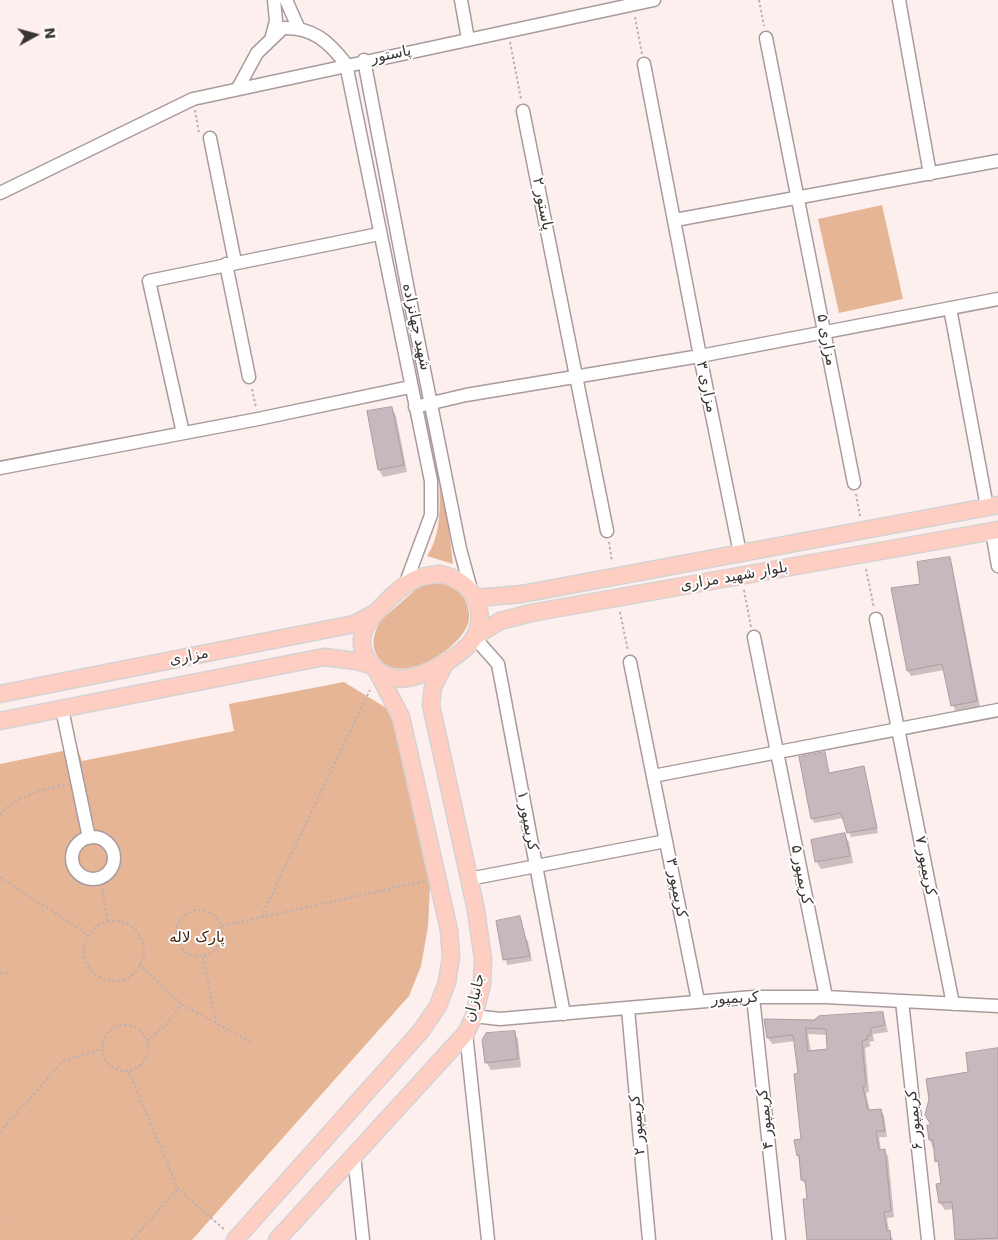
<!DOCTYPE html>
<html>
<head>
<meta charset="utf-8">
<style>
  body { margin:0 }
  #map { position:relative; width:998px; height:1240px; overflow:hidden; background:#feefef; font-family:"DejaVu Sans",sans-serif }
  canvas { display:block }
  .north { position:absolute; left:10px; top:10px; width:50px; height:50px; -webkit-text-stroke:4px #fff; paint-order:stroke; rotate:83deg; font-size:14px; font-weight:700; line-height:20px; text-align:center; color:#3a3535 }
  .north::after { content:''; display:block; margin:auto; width:18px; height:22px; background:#3a3535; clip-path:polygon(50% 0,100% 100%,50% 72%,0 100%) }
</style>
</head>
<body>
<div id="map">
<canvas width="998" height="1240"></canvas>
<div class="north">N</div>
</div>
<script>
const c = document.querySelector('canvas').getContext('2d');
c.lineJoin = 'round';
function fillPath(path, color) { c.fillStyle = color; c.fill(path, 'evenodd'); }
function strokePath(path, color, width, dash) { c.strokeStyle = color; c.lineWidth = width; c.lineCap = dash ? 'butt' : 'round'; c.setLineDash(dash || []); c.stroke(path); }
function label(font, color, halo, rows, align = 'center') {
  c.font = font + ' "DejaVu Sans",Cairo,sans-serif'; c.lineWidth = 4; c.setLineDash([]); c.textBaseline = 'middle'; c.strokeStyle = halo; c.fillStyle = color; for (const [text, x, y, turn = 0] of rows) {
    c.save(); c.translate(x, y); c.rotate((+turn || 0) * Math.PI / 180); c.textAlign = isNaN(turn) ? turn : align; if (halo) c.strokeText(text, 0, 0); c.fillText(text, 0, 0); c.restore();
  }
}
fillPath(new Path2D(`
  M882,205L903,299L839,313L818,219Z
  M439,467L445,494L453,564L427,556C444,531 439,496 439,467Z
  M437,582C448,584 460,590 465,600C469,608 471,618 467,626C458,650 397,689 377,656C370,643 374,632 381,620L421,585Z
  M344,682L391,711L430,887L428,927L421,966L409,996L192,1240H0V764L77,748L82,761L234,731L229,704Z`), '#e6b596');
fillPath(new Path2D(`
  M392,408L396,416L407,472L383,477L379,470Z
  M949,558L952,564L980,707L955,711L945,670L911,676L908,671L921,585Z
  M824,754L830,774L864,767L878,833L851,837L844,818L814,823L812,818Z
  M844,835L849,842L853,863L821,869L816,861Z
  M519,917L524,937L528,941L532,961L507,965L497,922Z
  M883,1013L888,1032L873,1034L874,1041L869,1042L871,1046L865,1048L869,1092L866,1093L870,1111L881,1110L884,1116L887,1137H879L881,1151L884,1150L888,1156L894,1217L887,1218L889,1232L893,1240H808L807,1186L802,1180L798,1155L803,1140L800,1074L795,1041L772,1044L768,1038L815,1021ZM808,1034L827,1035L828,1050L811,1052Z
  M514,1032L518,1039L521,1067L491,1070L486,1062Z
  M998,1050V1240H956L954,1209L945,1210L940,1203L937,1185L943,1184L941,1169L930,1140L969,1073Z`), '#0003');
const building = new Path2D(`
  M392,407L404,465L378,470L367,411Z
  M950,557L977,701L951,706L942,664L907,671L891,588L920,584L917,562Z
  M825,752L829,773L864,766L877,828L847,833L841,813L811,819L799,757Z
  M845,833L850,856L815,862L811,840Z
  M520,916L530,956L503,960L496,921Z
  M883,1012L885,1025L871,1028V1035L867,1036L868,1039L862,1041L866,1086L863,1087L868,1110L881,1109L885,1131H876L879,1150L885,1149L891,1211L884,1212L887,1231L890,1230L891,1240H807L803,1199H807L805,1180H801L799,1155L797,1156L794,1140L801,1139L794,1074L798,1073L793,1035L767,1038L764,1019L814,1020L819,1016ZM806,1028L826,1029L827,1049L808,1051Z
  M515,1031L518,1059L485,1063L482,1040L486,1033Z
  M998,1048V1238L955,1240L952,1202L939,1203L936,1184L941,1183L938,1161L935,1162L933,1140H929L927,1125H931L925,1115L929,1099L926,1079L968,1072L966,1053Z`);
fillPath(building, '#c6b8bd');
strokePath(building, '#aa9da1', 1);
const minor = new Path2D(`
  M286,0L298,27
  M461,0L468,39
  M899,0L930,174
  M272,36L276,21L274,0
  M766,38L854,483
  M364,60L408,290L460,549L472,593
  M644,64L700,356L740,553
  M238,88L257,53L283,28C313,27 329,42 346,64L431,481V515L405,585
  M523,111L607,531
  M210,138L235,262
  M0,193L193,99L654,0
  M675,220L998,161
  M226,264L249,377
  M950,308L987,507
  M415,407L466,395L700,356L998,299
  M183,433L149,281L379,234
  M0,468L258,419L410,387
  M992,531L998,566
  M876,619L953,1004
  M474,637L498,664L564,1014
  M754,637L826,997
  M630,662L698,1001
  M62,709L89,838
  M653,776L998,710
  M72 858a21 21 0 1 1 42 0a21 21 0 1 1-42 0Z
  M469,879L666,841
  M753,997L779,1240
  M902,1001L928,1240
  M628,1009L649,1240
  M474,1016L500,1019L753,997H826L998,1006
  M466,1033L488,1240
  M354,1155L363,1240`);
const major = new Path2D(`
  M440,574C469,579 489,607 475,636C465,656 416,683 394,678C382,675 373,670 367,659C352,633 373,615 390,598C399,590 407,582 418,578C425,575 432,575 440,574Z
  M476,598L522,594L998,505
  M474,637L500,621L531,613L998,530
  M0,694L354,624L375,613
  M0,721L324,657L356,661L371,665
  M235,1240L421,1031L438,1006L447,982L451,957L449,930L401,717L378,673
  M277,1240L466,1033L474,1016L482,984L483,959L476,910L431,705L433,687L447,660`);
strokePath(minor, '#a99b9c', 15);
strokePath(major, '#d4d3d3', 19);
strokePath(new Path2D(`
  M759,0L764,26
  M635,17L642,54
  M510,42L521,99
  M195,110L199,133
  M252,389L256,407
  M856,494L860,516
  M609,542L612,562
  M866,569L874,608
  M744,590L751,627
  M620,612L628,651
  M0,815C14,797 44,788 66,785
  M0,877L88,935
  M100,879L108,921
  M176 933a23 23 0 1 1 46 0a23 23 0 1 1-46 0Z
  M261,917L370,690
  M84 951a30 30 0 1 1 60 0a30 30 0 1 1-60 0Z
  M222,926L425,881
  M203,957L216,1022
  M139,964L181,1004L251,1042
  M0,974L8,972
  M102 1048a23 23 0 1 1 46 0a23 23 0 1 1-46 0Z
  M147,1041L169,1022L181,1004
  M129,1072L178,1189L225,1230
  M0,1132L63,1061L101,1049
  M0,1224L1,1223
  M132,1240L177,1190`), '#bcb0b0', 2, [2.5, 2.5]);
strokePath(minor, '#fff', 12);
strokePath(major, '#fecec2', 16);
label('15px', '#3a3535', '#fff', [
  ["پاستور",391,55,-12],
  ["پاستور ۲",542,204,79],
  ["شهید جهانزاده",416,327,78],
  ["مزاری ۵",826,340,79],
  ["مزاری ۳",706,387,78],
  ["بلوار شهید مزاری",734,577,-10],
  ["مزاری",189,657,-11],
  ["کریمپور ۱",527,821,79],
  ["کریمپور ۷",925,866,79],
  ["کریمپور ۵",801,875,79],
  ["کریمپور ۳",676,888,79],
  ["جانبازان",475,998,-77],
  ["کریمپور",735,999,-3],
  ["کریمپور ۴",766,1119,-96],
  ["کریمپور ۶",915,1120,-96],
  ["کریمپور ۲",638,1125,-95]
]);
label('15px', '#442510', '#fff', [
  ["پارک لاله",197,938]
]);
</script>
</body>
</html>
